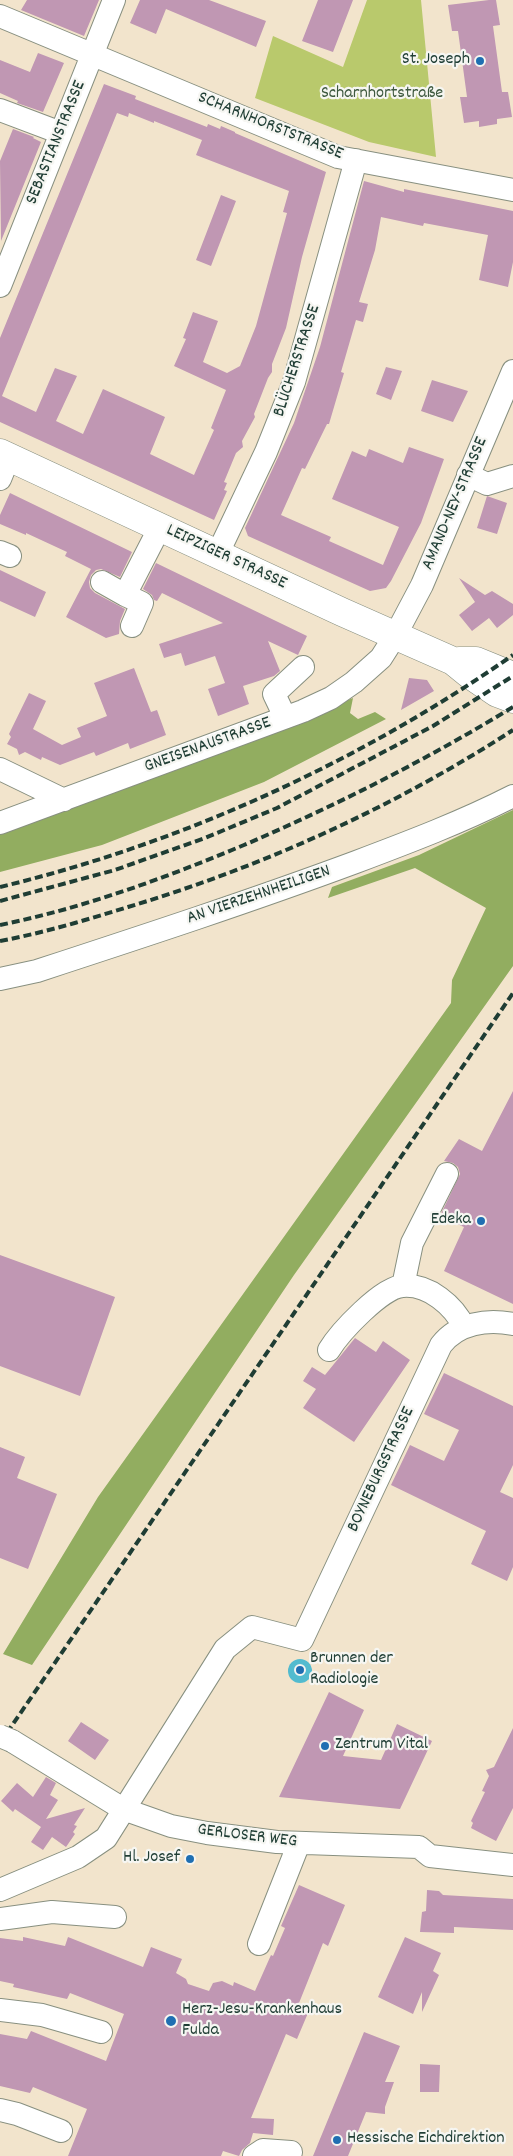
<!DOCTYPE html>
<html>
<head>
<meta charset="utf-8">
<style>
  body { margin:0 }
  canvas { display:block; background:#f2e4cc }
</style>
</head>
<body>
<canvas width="513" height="2156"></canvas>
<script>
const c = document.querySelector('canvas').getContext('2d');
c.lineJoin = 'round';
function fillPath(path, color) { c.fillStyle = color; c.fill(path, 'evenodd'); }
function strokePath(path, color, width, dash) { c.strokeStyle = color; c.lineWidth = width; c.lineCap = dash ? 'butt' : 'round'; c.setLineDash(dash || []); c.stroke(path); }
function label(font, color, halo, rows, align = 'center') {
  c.font = font + ' Dekko,sans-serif'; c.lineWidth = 4.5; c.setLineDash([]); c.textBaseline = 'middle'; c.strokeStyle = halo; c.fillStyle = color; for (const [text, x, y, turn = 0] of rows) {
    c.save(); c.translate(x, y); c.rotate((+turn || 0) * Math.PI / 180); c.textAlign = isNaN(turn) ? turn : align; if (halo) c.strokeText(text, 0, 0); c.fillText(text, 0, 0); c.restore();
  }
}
fillPath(new Path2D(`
  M367,0H421L436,157L369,142L255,98L273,36L343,67Z`), '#b9c96c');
fillPath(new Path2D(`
  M353,698L350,713L358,719L375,712L386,719L264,782L102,845L0,872V832Z
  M513,810V966L294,1275L32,1665L3,1654L98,1497L451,1003L452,980L486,908L415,868L328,898L332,887L419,855Z`), '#92ad60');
fillPath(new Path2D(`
  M288 1671a12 12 0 1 1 24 0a12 12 0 1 1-24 0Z`), '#52bbcf');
fillPath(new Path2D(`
  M27,0H99L84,36L21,10Z
  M140,0H209L266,21L256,47L166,9L156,34L130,23Z
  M318,0H353L333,52L302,41Z
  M489,0H496L500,25L493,26L502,92H508L512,117L497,119V124L479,127V121L464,123L460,97H467L458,31H452L448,5Z
  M38,53L64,63L43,112L17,103L18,101L0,93V60L30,72Z
  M104,84L136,96L135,99L207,127L208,124L220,129L221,126L235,132V133L326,172L302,257L286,328L272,364V372L268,378L254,414L255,417L242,441L243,447L236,453L224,482L227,483L224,490L227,491L214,520L0,422V338ZM117,113L128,117L129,113L154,123V121L202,140L196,155L289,191L283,212L287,213L256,326L240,366L227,373L203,362L218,321L193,312L183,338L186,339L174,366L226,390L211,428L214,430L194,475L150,454L165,417L103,389L83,434L56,421L77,376L55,368L36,412L2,396Z
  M13,129L34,137L33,138L41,142L1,241L0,161Z
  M364,181L404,192V189L513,211V262L508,287L479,280L488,235L424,223L423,226L381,217L375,250L359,302L368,304L363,322L356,320L341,372L344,373L329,424H327L305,469L302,468L281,515L331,537L329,541L383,565L399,527L332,499L352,451L366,457L369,449L403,463L409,447L444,459L421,523L391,581L386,588L370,591L248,536L245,528L294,423L320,347Z
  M221,195L236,201L211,266L196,260Z
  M386,367L402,371L391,400L376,394Z
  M432,380L468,391L453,422L421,411Z
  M10,493L132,552L120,577L101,569L96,570L91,575L89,582L90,588L95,593L125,609L120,621L119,634L106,638L66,617L91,569L65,556L67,552L26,533V535L0,524V515Z
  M487,496L507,503L497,534L477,528Z
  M156,563L307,636L298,655L268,641L280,671L274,676L243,686L249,704L218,716L208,689L225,683L215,656L185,666L181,653L164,658L159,644L223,623L162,593L157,601L154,600L152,595L143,589Z
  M0,570L46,592L35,617L0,601Z
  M459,578L485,595L492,591L513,604V615L497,628L489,618L472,631L459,615L475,602Z
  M134,668L151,712L157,710L166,735L130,749L128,743L96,756L94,752L60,765L42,757L41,760L25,752L19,755L17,749L7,744L11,737L9,734L29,693L46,701L33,729L62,745L81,737L77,728L107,716L94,683Z
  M409,678L427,680L434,691L401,710Z
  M513,1091V1304L444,1271L464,1227L440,1216L460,1174L458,1167L453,1163L444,1161L459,1139L482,1151Z
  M0,1255L115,1297L80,1396L0,1366Z
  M355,1338L376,1352L383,1341L410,1360L354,1442L303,1408L316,1389L303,1381L312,1367L325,1375Z
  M444,1373L513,1406V1465L500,1492L513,1498V1567L507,1581L471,1564L486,1531L391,1485L410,1445L444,1461L459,1430L424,1414Z
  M0,1447L25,1457L17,1478L57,1494L28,1569L0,1558Z
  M329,1692L364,1710L343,1756L381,1760L397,1724L432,1741L400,1809L279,1797Z
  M81,1722L109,1740L95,1760L68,1741Z
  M513,1728V1808L496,1841L471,1828L473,1823L471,1821L485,1792L482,1791L489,1776L486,1770L494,1767Z
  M46,1777L56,1783L50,1795L58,1800L46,1819L85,1808L74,1825L77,1826L73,1832L75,1834L66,1847L52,1837L43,1850L31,1842L41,1827L15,1809L13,1812L1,1801L17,1783L33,1797Z
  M299,1885L345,1905L328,1946L323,1943L297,2008L308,2013L297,2039L286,2034L251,2118L274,2119L273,2135L253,2133L250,2143L242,2150L239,2156L223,2151L221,2156H68L87,2109L33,2087L30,2093L0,2086V2034L27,2039L31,2031L106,2061L124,2014L70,1993L67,1999L13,1987L14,1984L0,1981V1938L23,1941V1937L65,1946L68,1937L143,1967L151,1947L182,1959L176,1973L186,1979L188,1984L209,1991L213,1983L222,1981L233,1986L234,1982L255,1991L271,1955L273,1956L285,1928L281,1926Z
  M427,1890L439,1891L443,1895L513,1899V1930L454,1927V1933L420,1932L422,1912L426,1911Z
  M405,1937L441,1953L433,1971L439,1975L422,2012V1992L413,2014L378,1997Z
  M364,2032L400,2046L385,2082H394L385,2107V2114L366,2112L348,2156H313Z
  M420,2064L440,2065L439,2092H420Z`), '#c097b3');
const minor = new Path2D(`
  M0,16L338,157L513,190
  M0,110L61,133
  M0,286L114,0
  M468,475L487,484L513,476
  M0,479L9,457
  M0,552L10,556
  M218,553L266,452L294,382L356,160
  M102,582L125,595L160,527
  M125,595L142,603L132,626
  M285,717L274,694L303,667
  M0,769L64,800
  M0,823L303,711L331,698L354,682L381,658L395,636L422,585L513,371
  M0,979L37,971C144,936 251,901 356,862C409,842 462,822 513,796
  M403,1286L412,1243L447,1174
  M329,1350C340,1332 382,1287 403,1286C429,1284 454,1306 464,1327
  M12,1741L123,1809L171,1826L207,1833L277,1842L419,1847L430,1856L513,1865
  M0,1890L78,1857L106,1838L225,1649L252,1627L302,1640L441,1345C458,1323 487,1319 513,1324
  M0,1919L52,1912L115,1917
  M259,1944L299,1843
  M0,2010L42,2015L101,2032
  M0,2110L17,2114L61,2131
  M254,2156L263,2150L291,2152`);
const major = new Path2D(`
  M0,453L342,612L453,661L469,674L497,693L513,699
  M459,661H476L513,676`);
strokePath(minor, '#889080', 24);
strokePath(major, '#889080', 29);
strokePath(minor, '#fff', 22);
strokePath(major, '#fff', 28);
strokePath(new Path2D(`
  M0,887C183,843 359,762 513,655
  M0,901L115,870L205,838L277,808L433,726L513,676
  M0,925C84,908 165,878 244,845C337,805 426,760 513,707
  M0,941C43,933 86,920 128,907C264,866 394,807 513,730
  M0,1743L513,993`), '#1f3d34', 4, [8, 4]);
const minorBridge = new Path2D(`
  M0,1736L12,1741`);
strokePath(minorBridge, '#889080', 24, []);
strokePath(minorBridge, '#fff', 22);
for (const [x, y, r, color] of [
  [480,61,5,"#1f6fb2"],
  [481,1221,5,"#1f6fb2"],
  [300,1670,5,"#1f6fb2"],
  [325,1746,5,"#1f6fb2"],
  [190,1859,5,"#1f6fb2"],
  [171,2021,6,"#1f6fb2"],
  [337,2140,5,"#1f6fb2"]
]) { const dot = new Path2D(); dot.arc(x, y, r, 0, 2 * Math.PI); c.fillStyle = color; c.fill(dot); strokePath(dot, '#f6f6f2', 2); }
label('18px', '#1f3d34', '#f6f6f2', [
  ["St. Joseph",470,61,"right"],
  ["Edeka",471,1221,"right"],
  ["Brunnen der",310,1660],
  ["Radiologie",310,1681],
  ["Zentrum Vital",335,1746],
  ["Hl. Josef",180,1859,"right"],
  ["Herz-Jesu-Krankenhaus",182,2011],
  ["Fulda",182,2032],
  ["Hessische Eichdirektion",347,2140]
], 'left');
label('18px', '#3e593f', '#f6f6f2', [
  ["Scharnhortstraße",382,95]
]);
label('18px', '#1f3d34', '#f6f6f2', [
  ["SCHARNHORSTSTRASSE",270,127,22],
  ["SEBASTIANSTRASSE",57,143,-68],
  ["BLÜCHERSTRASSE",298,361,-72],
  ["AMAND-NEY-STRASSE",456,504,-67],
  ["LEIPZIGER STRASSE",226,558,25],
  ["GNEISENAUSTRASSE",208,746,-20],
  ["AN VIERZEHNHEILIGEN",259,896,-19],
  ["BOYNEBURGSTRASSE",382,1470,-65],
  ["GERLOSER WEG",247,1837,7]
]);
</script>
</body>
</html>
